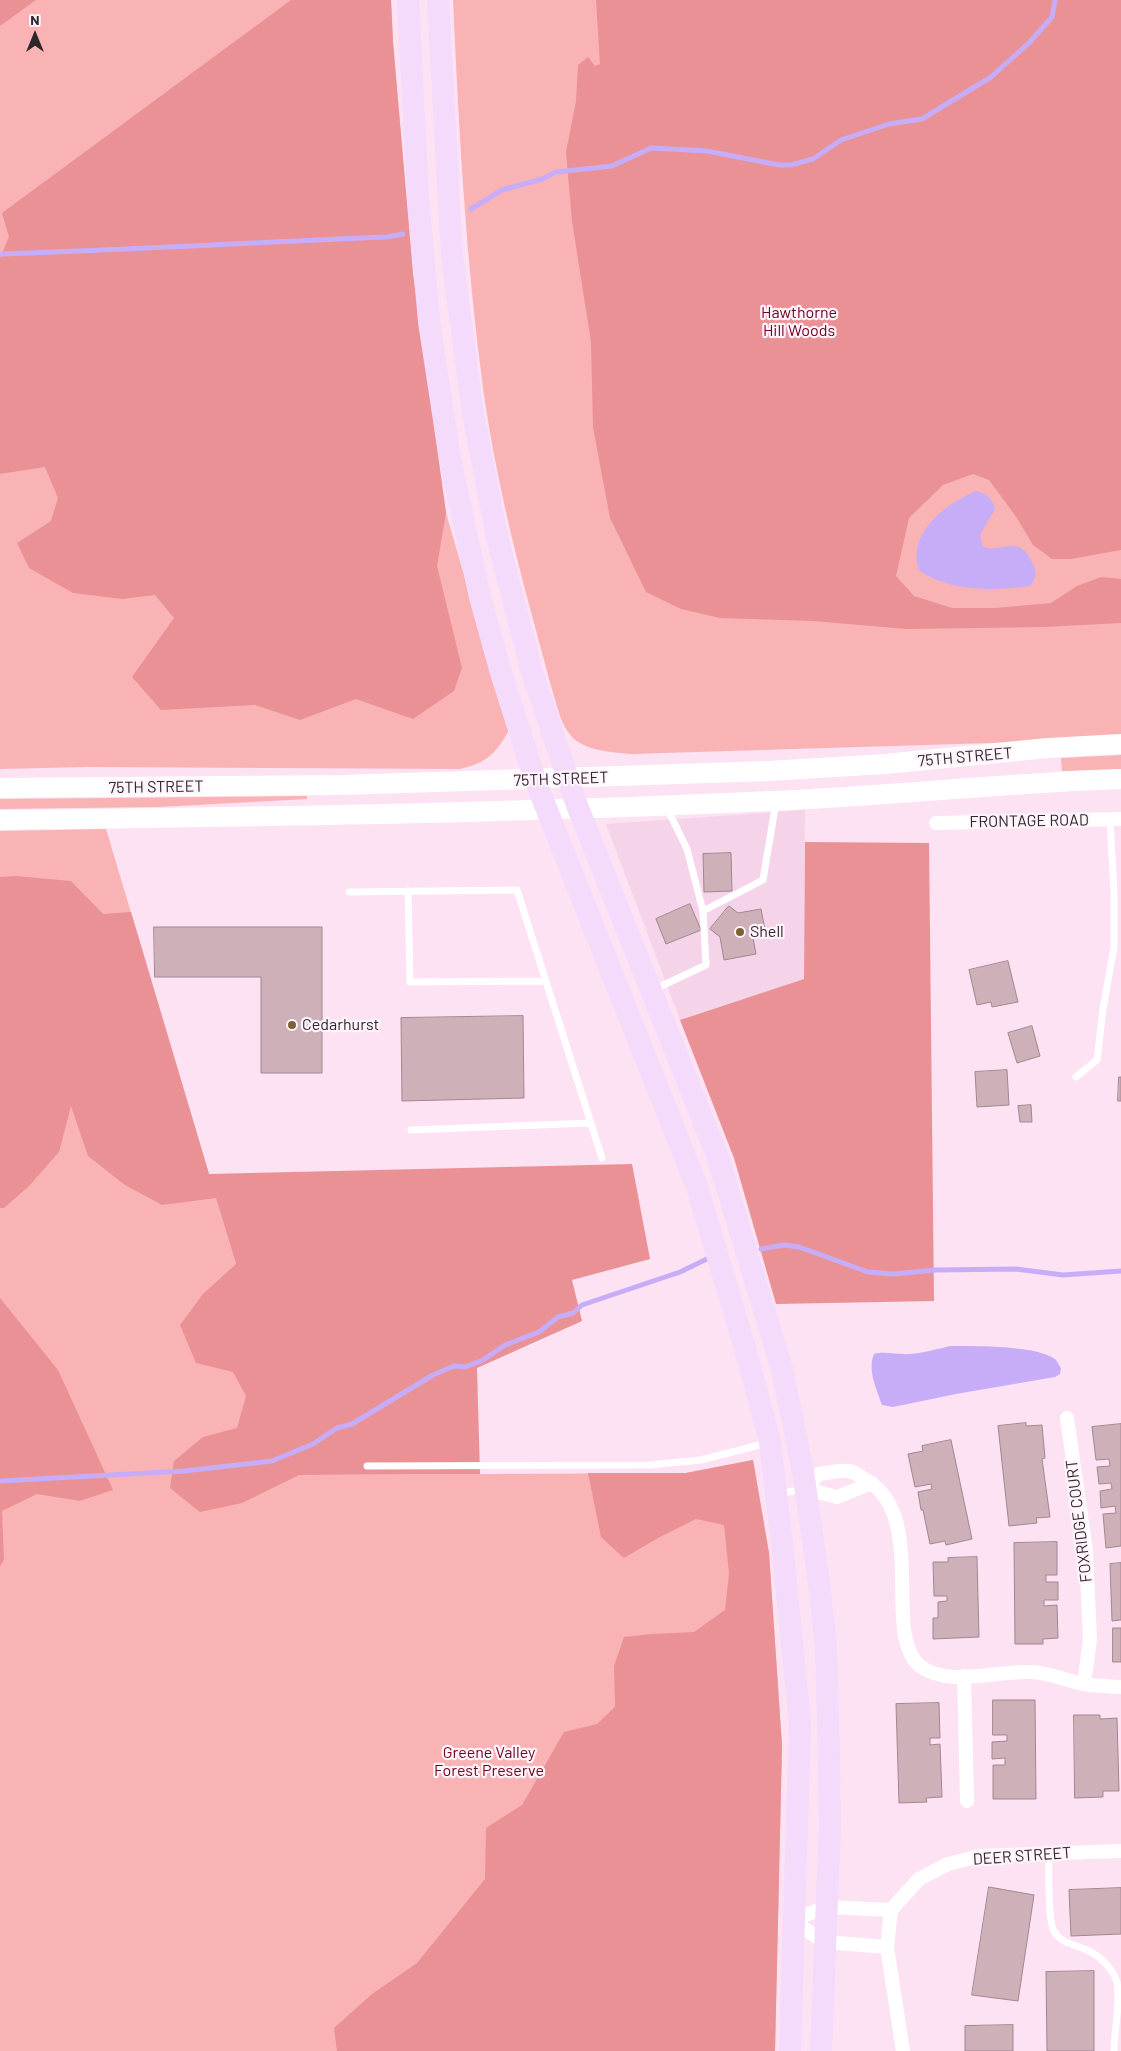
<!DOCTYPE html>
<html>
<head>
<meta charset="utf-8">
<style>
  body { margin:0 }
  #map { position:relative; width:1121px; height:2051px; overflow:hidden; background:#fce2f3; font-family:Barlow,sans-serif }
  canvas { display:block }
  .north { position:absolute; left:10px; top:10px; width:50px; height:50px; -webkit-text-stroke:4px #fff4fb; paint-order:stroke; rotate:0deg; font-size:14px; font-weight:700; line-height:20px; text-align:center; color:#2f262c }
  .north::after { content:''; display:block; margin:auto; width:18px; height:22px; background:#2f262c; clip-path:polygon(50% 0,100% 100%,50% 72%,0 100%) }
</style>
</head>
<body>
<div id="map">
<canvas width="1121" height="2051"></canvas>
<div class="north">N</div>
</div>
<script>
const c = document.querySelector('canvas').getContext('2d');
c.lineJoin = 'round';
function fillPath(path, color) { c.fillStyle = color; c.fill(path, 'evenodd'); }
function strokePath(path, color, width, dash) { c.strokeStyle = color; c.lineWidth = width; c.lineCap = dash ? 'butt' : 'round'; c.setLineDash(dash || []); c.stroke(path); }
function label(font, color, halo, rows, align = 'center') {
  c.font = font + ' Barlow,sans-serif'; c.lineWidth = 4.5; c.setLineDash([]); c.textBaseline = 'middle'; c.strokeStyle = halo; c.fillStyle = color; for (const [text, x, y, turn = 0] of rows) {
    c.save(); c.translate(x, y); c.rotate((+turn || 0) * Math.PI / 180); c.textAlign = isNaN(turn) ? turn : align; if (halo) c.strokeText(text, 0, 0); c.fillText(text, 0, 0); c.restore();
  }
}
fillPath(new Path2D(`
  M805,810L804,979L680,1020L606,824Z`), '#f5d4ea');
fillPath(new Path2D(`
  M0,0H391L393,42L413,274L446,513L509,730C496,754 486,763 460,769L87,767L0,769Z
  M453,0H1121V739L631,754C611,752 580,751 568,732C559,719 556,701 551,686C545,664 539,641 533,619C513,546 495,470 484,395C466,264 459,132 453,0Z
  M1121,755V769L1062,771L1061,758Z
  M307,796V799L159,807L0,809V799Z
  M106,829L299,1475L686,1473L753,1460L769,1553L782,1746L775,2051H0V831Z`), '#f9b3b5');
fillPath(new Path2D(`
  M0,0H36L0,26Z
  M291,0H391L393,42L413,274L446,513L437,566L462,668L454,691L413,719L356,699L300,720L255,705L161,710L132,677L174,618L155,595L122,599L73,593L29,568L17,543L51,521L58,498L45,467L0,474V258L9,237L2,213Z
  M596,0H1121V550L1071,559H1052L1033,545L1017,518L989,480L973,474L943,485L909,518L896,576L914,596L952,608H995L1051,603L1077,586L1101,577L1121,579V623L1045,627L906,629L813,621L720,618L681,609L646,592L610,518L593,427L591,342L572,221L566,152L576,101L578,65L588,57L595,66L600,64Z
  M805,842L929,843L934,1301L776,1304L734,1158L680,1020L804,979Z
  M16,876L71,881L103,914L131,912L209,1174L632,1164L650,1259L572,1280L582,1321L477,1368L480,1474L299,1475L242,1503L200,1512L170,1488L174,1461L203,1437L237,1428L246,1396L233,1372L196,1363L180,1325L203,1294L236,1264L216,1198L162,1205L125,1185L88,1156L71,1106L59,1152L29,1186L4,1208H0V877Z
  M0,1298L58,1370L113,1490L80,1501L37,1494L2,1511L4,1560L0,1566Z
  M753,1460L769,1553L782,1746L775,2051H337L334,2028L372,1994L417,1963L485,1879L486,1828L522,1805L564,1732L597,1724L615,1707L614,1666L624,1637L652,1634L694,1632L725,1610L729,1574L724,1525L696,1519L658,1538L624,1558L601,1537L588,1473H686Z`), '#e99194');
fillPath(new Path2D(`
  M976,491C987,494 992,498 995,509L980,535L983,547C1006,553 1019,533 1033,564C1037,573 1036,579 1030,586C996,591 948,592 919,570C907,532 946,504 976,491Z
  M950,1346C975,1346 1035,1345 1055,1359C1057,1361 1060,1366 1061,1369L1060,1374L1055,1377L956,1394L893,1407L882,1405C877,1390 867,1370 874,1354C885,1351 898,1355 910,1354C924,1353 937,1349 950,1346Z`), '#c7adf8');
strokePath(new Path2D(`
  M471,209L502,190L542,179L556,172L612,166L651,148L707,151L779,165H791L813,159L841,140L889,124L922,119L991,77L1029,43L1052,17L1055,0
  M0,254C129,250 258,242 387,237L403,234
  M761,1249L784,1245L799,1247L868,1272L893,1274L936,1270L1016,1269L1063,1275L1121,1271
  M0,1481L185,1471L272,1461L313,1444L337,1428L352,1424L433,1375L454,1366L465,1367L483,1360L505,1345L539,1332L558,1317L573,1313L582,1305L680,1272L709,1258`), '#c7adf8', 5);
const building = new Path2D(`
  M731,853L732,891L704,892L703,854Z
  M690,904L701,930L666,944L656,919Z
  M729,906L738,913L761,909L766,935L753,938L756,954L724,960L720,937L710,929Z
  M154,927H322V1073H261V977H155Z
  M1008,961L1018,1002L992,1007L991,1002L977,1005L969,970Z
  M523,1016L524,1098L402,1101L401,1018Z
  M1032,1026L1040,1056L1017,1063L1008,1033Z
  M1007,1070L1009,1105L977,1107L975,1072Z
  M1119,1077H1121V1101H1118Z
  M1031,1105L1032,1122H1020L1018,1106Z
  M1026,1423V1426L1042,1425L1045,1458L1042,1459L1050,1517L1036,1518L1037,1523L1009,1526L998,1426Z
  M1121,1424V1546L1106,1548L1103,1514L1116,1513L1115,1506L1101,1508L1100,1491L1112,1489L1111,1483L1099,1484L1097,1467L1110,1466L1109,1459L1096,1460L1092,1427Z
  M951,1440L972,1539L946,1545L945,1541L930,1544L923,1510H921L918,1492L932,1489L931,1484L915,1487L908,1454L923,1451L922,1446Z
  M1057,1542V1575H1046V1582H1058V1600H1044V1606L1057,1605L1058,1638L1043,1639V1644H1015L1014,1543Z
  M977,1557L979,1637L933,1639V1618H938V1602L947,1601V1596H934L933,1562H948V1558Z
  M1121,1563V1620L1112,1621L1110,1564Z
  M1113,1628H1121V1662H1113Z
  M993,1700H1035L1036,1799H993V1765H1005V1758L992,1759V1742L1007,1741V1735H993Z
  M939,1703L940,1738H930V1745L940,1744L942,1797L926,1798L927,1802L899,1803L896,1704Z
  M1074,1715H1100V1719L1117,1718L1119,1791H1103V1797L1075,1798Z
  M989,1887L1034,1895L1018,2001L972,1995Z
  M1121,1888V1934L1071,1936L1069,1890Z
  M1094,1971V2051H1047L1046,1972Z
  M1013,2025V2051H965V2026Z`);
fillPath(building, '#ceb0b9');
strokePath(building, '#a2868f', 1);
strokePath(new Path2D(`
  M408,891L410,982L545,981
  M349,892L517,890L602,1158
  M703,911L763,880L776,802
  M653,990L706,965L703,911L687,849L667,808
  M1076,1077L1097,1060L1103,1009L1114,947V893L1110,819
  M411,1130L591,1123
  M367,1466L650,1465L701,1460L767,1443
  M779,1494L803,1489
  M1049,1853C1049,1869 1047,1922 1055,1933C1063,1944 1077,1945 1089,1951C1100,1956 1113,1969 1117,1982C1121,2004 1114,2029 1114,2051`), '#fff', 7);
strokePath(new Path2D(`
  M936,823L1121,819
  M1067,1418L1086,1551L1090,1640L1084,1684
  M872,1483L837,1497L806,1489L819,1474C828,1473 840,1470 849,1471C855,1472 861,1477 866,1480C929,1515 881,1635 920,1666C949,1688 998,1670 1031,1672C1049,1672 1066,1681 1083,1684C1095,1686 1109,1686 1121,1687
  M964,1676L967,1801
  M887,1947L824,1942L792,1920L827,1907L891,1910
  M903,2051L887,1947L891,1910L919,1879L948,1864L980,1856L1121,1851`), '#fff', 14);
strokePath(new Path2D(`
  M0,788L343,785L769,771L885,764L1048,748L1121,744
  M0,820C257,817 515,813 772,801C889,796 1004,783 1121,779`), '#fff', 20);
strokePath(new Path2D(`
  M408,0L418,197L429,322L450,459L480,597L501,673L535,780L697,1187L747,1355L770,1442L782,1544L800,1723L790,2051
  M438,0L452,256L473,413L497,537L532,672L578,808L717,1155L782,1369L803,1472L819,1582L826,1647L828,1718L830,1824L821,2051`), '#f4dafb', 22);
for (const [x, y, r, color] of [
  [740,932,5,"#7d6033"],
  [292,1025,5,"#7d6033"]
]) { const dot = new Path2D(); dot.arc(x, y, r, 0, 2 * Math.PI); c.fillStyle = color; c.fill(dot); strokePath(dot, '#fff4fb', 2); }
label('16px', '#6e001c', '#fff4fb', [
  ["Hawthorne",799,313],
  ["Hill Woods",799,331],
  ["Greene Valley",489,1753],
  ["Forest Preserve",489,1771]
]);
label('16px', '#2f262c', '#fff4fb', [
  ["75TH STREET",965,757,-5],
  ["75TH STREET",561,779,-2],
  ["75TH STREET",156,787,-1],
  ["FRONTAGE ROAD",1029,821,-1],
  ["FOXRIDGE COURT",1079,1521,-97],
  ["DEER STREET",1022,1856,-4]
]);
label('16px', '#2f262c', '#fff4fb', [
  ["Shell",750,932],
  ["Cedarhurst",302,1025]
], 'left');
</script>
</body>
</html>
